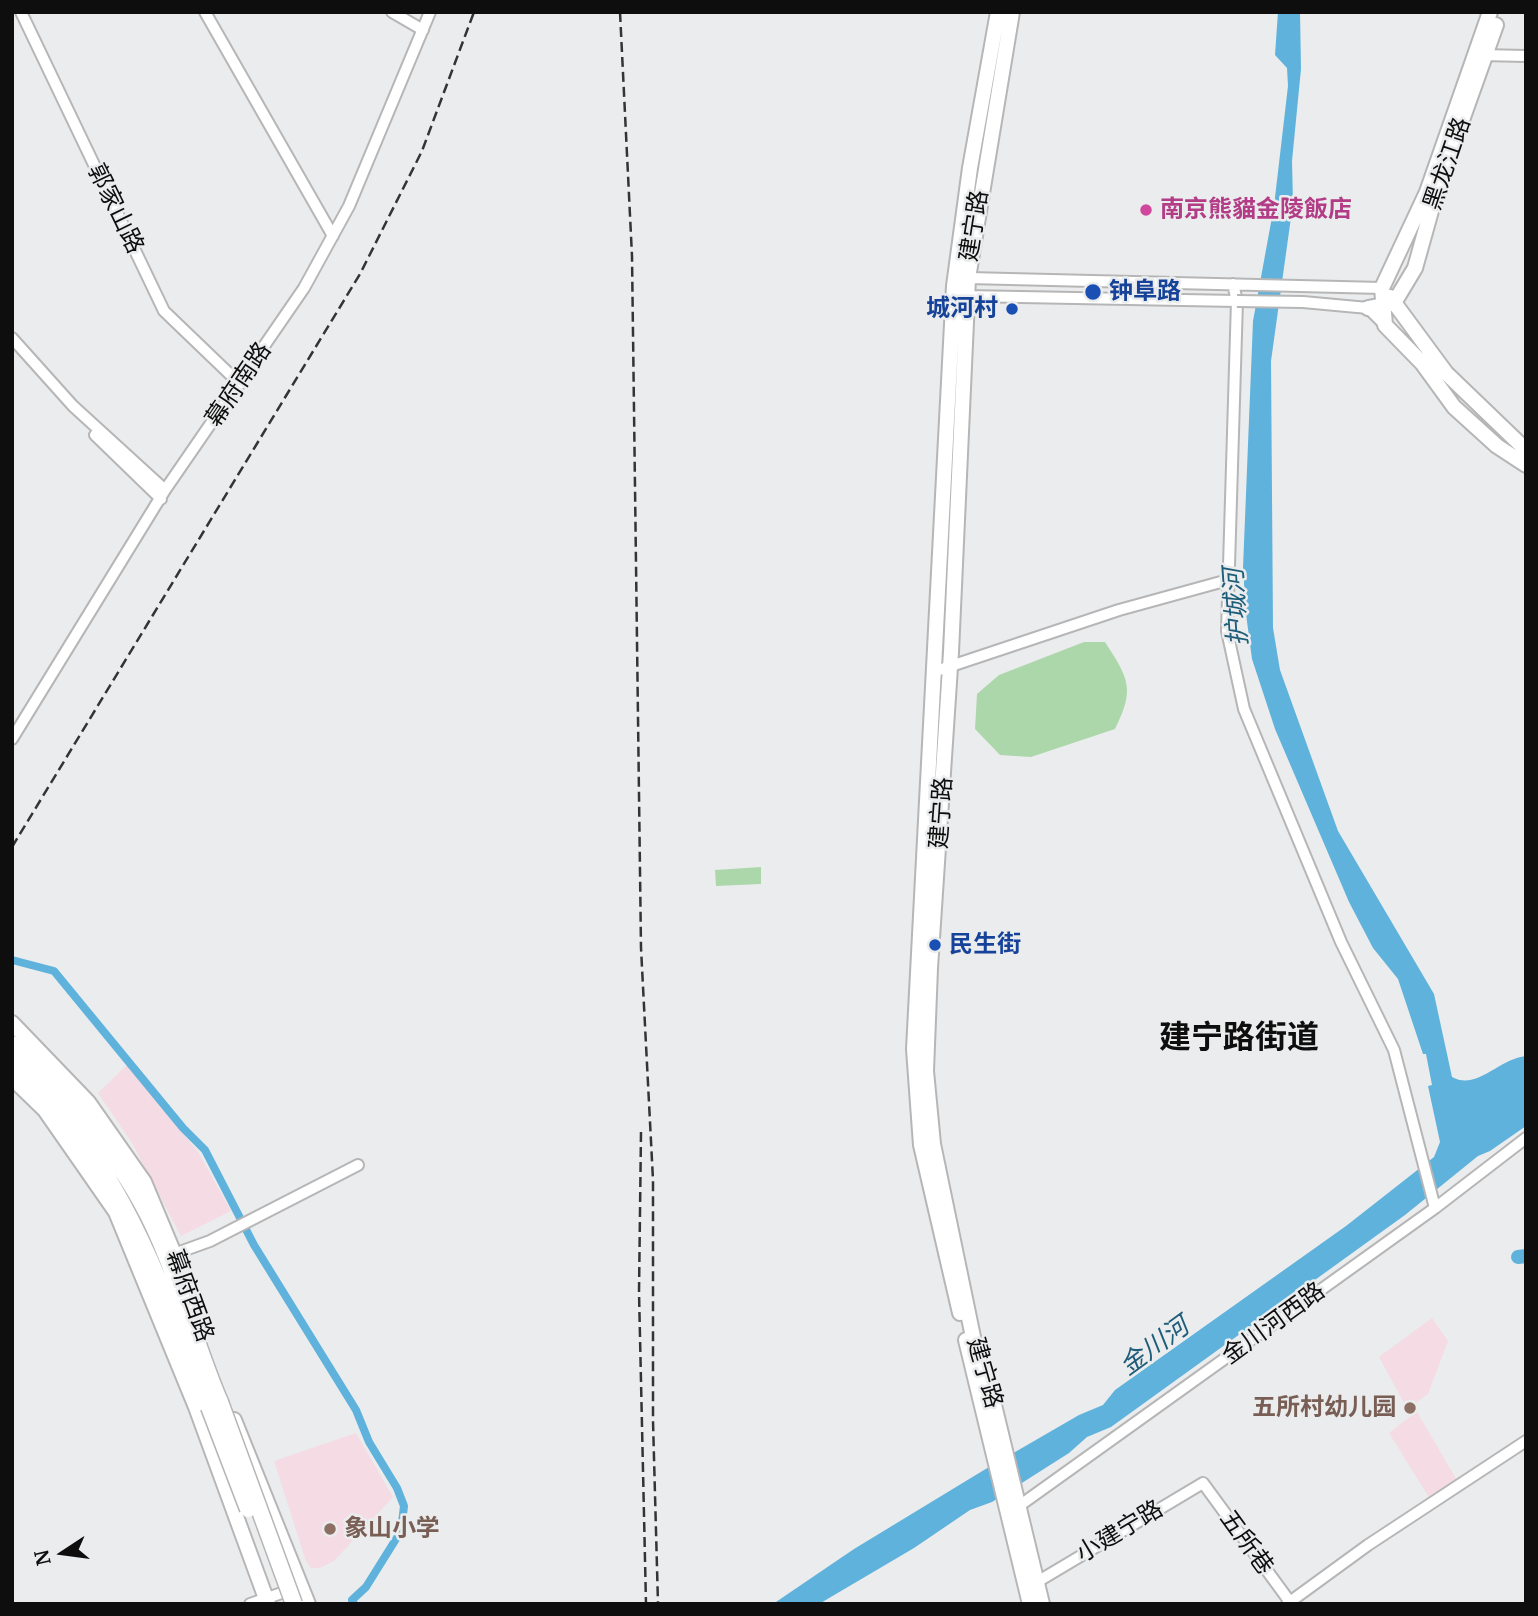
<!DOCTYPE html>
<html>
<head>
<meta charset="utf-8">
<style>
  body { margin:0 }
  #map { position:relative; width:1538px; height:1616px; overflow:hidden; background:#ebeced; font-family:Merriweather,serif }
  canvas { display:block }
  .frame { position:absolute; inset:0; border:14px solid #0e0e0e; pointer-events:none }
  .north { position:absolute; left:28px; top:1518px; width:70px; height:70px; -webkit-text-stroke:5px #ebeced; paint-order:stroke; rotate:257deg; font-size:19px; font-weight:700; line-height:28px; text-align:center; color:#0e0e0e }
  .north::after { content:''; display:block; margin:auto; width:24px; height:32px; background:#0e0e0e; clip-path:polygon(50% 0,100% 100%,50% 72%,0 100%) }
</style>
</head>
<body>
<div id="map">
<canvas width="1538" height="1616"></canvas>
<div class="frame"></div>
<div class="north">N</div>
</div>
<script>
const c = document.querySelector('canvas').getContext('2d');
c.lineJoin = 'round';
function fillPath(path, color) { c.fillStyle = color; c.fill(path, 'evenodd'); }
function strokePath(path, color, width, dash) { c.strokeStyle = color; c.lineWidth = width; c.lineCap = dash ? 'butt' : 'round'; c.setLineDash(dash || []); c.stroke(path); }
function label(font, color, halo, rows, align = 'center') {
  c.font = font + ' Merriweather,"Noto Sans SC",serif'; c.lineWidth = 5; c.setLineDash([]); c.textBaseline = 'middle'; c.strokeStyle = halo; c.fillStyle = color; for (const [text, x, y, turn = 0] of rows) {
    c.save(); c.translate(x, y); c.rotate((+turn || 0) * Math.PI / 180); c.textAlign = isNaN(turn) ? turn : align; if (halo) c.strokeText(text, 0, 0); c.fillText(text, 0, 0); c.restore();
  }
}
fillPath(new Path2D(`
  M128,1064L198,1152L231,1211L181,1236L132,1143L98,1093Z
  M1432,1318L1448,1341L1428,1394L1413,1405L1459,1484L1432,1502L1389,1433L1411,1416L1379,1357Z
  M356,1433L393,1497L334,1561L320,1568H311L306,1561L274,1461Z`), '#f4dbe4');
fillPath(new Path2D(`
  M1084,642H1105C1129,679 1135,689 1115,729L1031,757L1000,755L975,729L977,694L999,675Z
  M761,867V884L716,886L715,870Z`), '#acd7ab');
fillPath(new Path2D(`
  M1278,12H1300L1301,69L1292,161L1293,203L1271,361L1273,628L1280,670L1338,831L1434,994L1452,1077C1477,1091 1498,1059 1526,1056V1126L1490,1151L1478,1156L1405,1215L1111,1427L1087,1437L1069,1453L992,1502L970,1510L914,1548L819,1604H773L854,1549L984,1470L1079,1415L1103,1405L1115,1390L1346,1226L1434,1157L1440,1142L1428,1086L1432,1085L1426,1054H1423L1398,979L1373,948L1349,902L1275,729L1252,659L1246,614L1243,568L1253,321L1274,206L1288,86L1287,68L1275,55Z`), '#5fb2dc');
strokePath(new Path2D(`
  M12,960L54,971L183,1128L205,1150L254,1245L356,1410L369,1442L397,1488L404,1506L401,1531L366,1587L352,1600L354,1604`), '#5fb2dc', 8);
strokePath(new Path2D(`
  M1518,1257L1526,1256`), '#5fb2dc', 14);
const minor = new Path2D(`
  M21,12L164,311L240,384
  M205,12L333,236
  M392,12L423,30
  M1481,55L1526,56
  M963,281L968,278L1382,288
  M1233,284L1237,301L1227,631L1244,709L1341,942L1394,1050L1435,1208
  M961,292L966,296L1237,301
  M1303,302L1368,308L1385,325
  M12,338L73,406L165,490
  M95,435L161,499
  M936,671L1119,610L1228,580
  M12,739L165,490L304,288L349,206L430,12
  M174,1254L210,1241L358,1165
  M1019,1506L1435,1208L1526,1138
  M1037,1582L1203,1483L1290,1602
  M250,1604L293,1589
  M1287,1604L1368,1545L1526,1441`);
const major = new Path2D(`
  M1012,12L968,278L951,652L930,968L926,1071L933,1144L973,1337L988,1380L1042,1604
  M1490,12L1427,192L1382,288L1385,325L1422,363L1454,407L1497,446L1526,465
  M1390,297L1446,373L1526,450
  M1368,308L1394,303L1415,268L1436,193L1496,25
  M12,1023L88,1102L144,1182L172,1249
  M12,1078L45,1110L116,1212L196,1407L268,1604
  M960,1313L921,1145L914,1049L954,286L970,168L998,12
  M966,1340L1030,1604
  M234,1420L308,1604`);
const highway = new Path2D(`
  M12,1044C53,1077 114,1153 140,1200C175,1262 192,1337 220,1402
  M12,1063C119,1154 159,1281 209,1407`);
strokePath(minor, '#b6b6b7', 14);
strokePath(major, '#b6b6b7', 18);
strokePath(highway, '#b6b6b7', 19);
strokePath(minor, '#fff', 10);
strokePath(major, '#fff', 14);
strokePath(highway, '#fff', 16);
strokePath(new Path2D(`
  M620,12L632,256L641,948L653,1180V1421L658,1604
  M12,847L360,274L422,151L474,12
  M641,1132L639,1292L646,1604`), '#343434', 2.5, [10, 5]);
const minorBridge = new Path2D(`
  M1237,301L1303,302`);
const highwayBridge = new Path2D(`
  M220,1402L294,1604
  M209,1407L248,1509`);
strokePath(minorBridge, '#b6b6b7', 14, []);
strokePath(highwayBridge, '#b6b6b7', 19, []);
strokePath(minorBridge, '#fff', 10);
strokePath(highwayBridge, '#fff', 16);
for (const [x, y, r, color] of [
  [1146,210,7,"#d1479c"],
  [1093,292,9,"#1a4fb4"],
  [1012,309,7,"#1a4fb4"],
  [935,945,7,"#1a4fb4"],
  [1410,1408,7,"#8d6e63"],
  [330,1529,7,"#8d6e63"]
]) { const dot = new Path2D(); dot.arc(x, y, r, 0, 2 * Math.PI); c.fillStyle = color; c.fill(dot); strokePath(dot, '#ebeced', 2.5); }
label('24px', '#0e0e0e', '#ebeced', [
  ["黑龙江路",1448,164,-71],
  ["郭家山路",115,209,64],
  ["建宁路",975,226,-81],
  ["幕府南路",239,385,-56],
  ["建宁路",942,813,-86],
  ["幕府西路",189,1296,70],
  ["金川河西路",1274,1324,-36],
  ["建宁路",984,1373,74],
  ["小建宁路",1120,1532,-31],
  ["五所巷",1246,1543,54]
]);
label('bold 24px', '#b23c85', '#ebeced', [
  ["南京熊貓金陵飯店",1160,210]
], 'left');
label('bold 24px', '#164399', '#ebeced', [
  ["钟阜路",1109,292],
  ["城河村",998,309,"right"],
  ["民生街",949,945]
], 'left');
label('bold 24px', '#785e54', '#ebeced', [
  ["五所村幼儿园",1396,1408],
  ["象山小学",344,1529,"left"]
], 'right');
label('italic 26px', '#1e5d7a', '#ebeced', [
  ["护城河",1237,607,-94],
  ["金川河",1155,1347,-36]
]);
label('bold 32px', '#0e0e0e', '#ebeced', [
  ["建宁路街道",1239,1039]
]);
</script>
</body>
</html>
